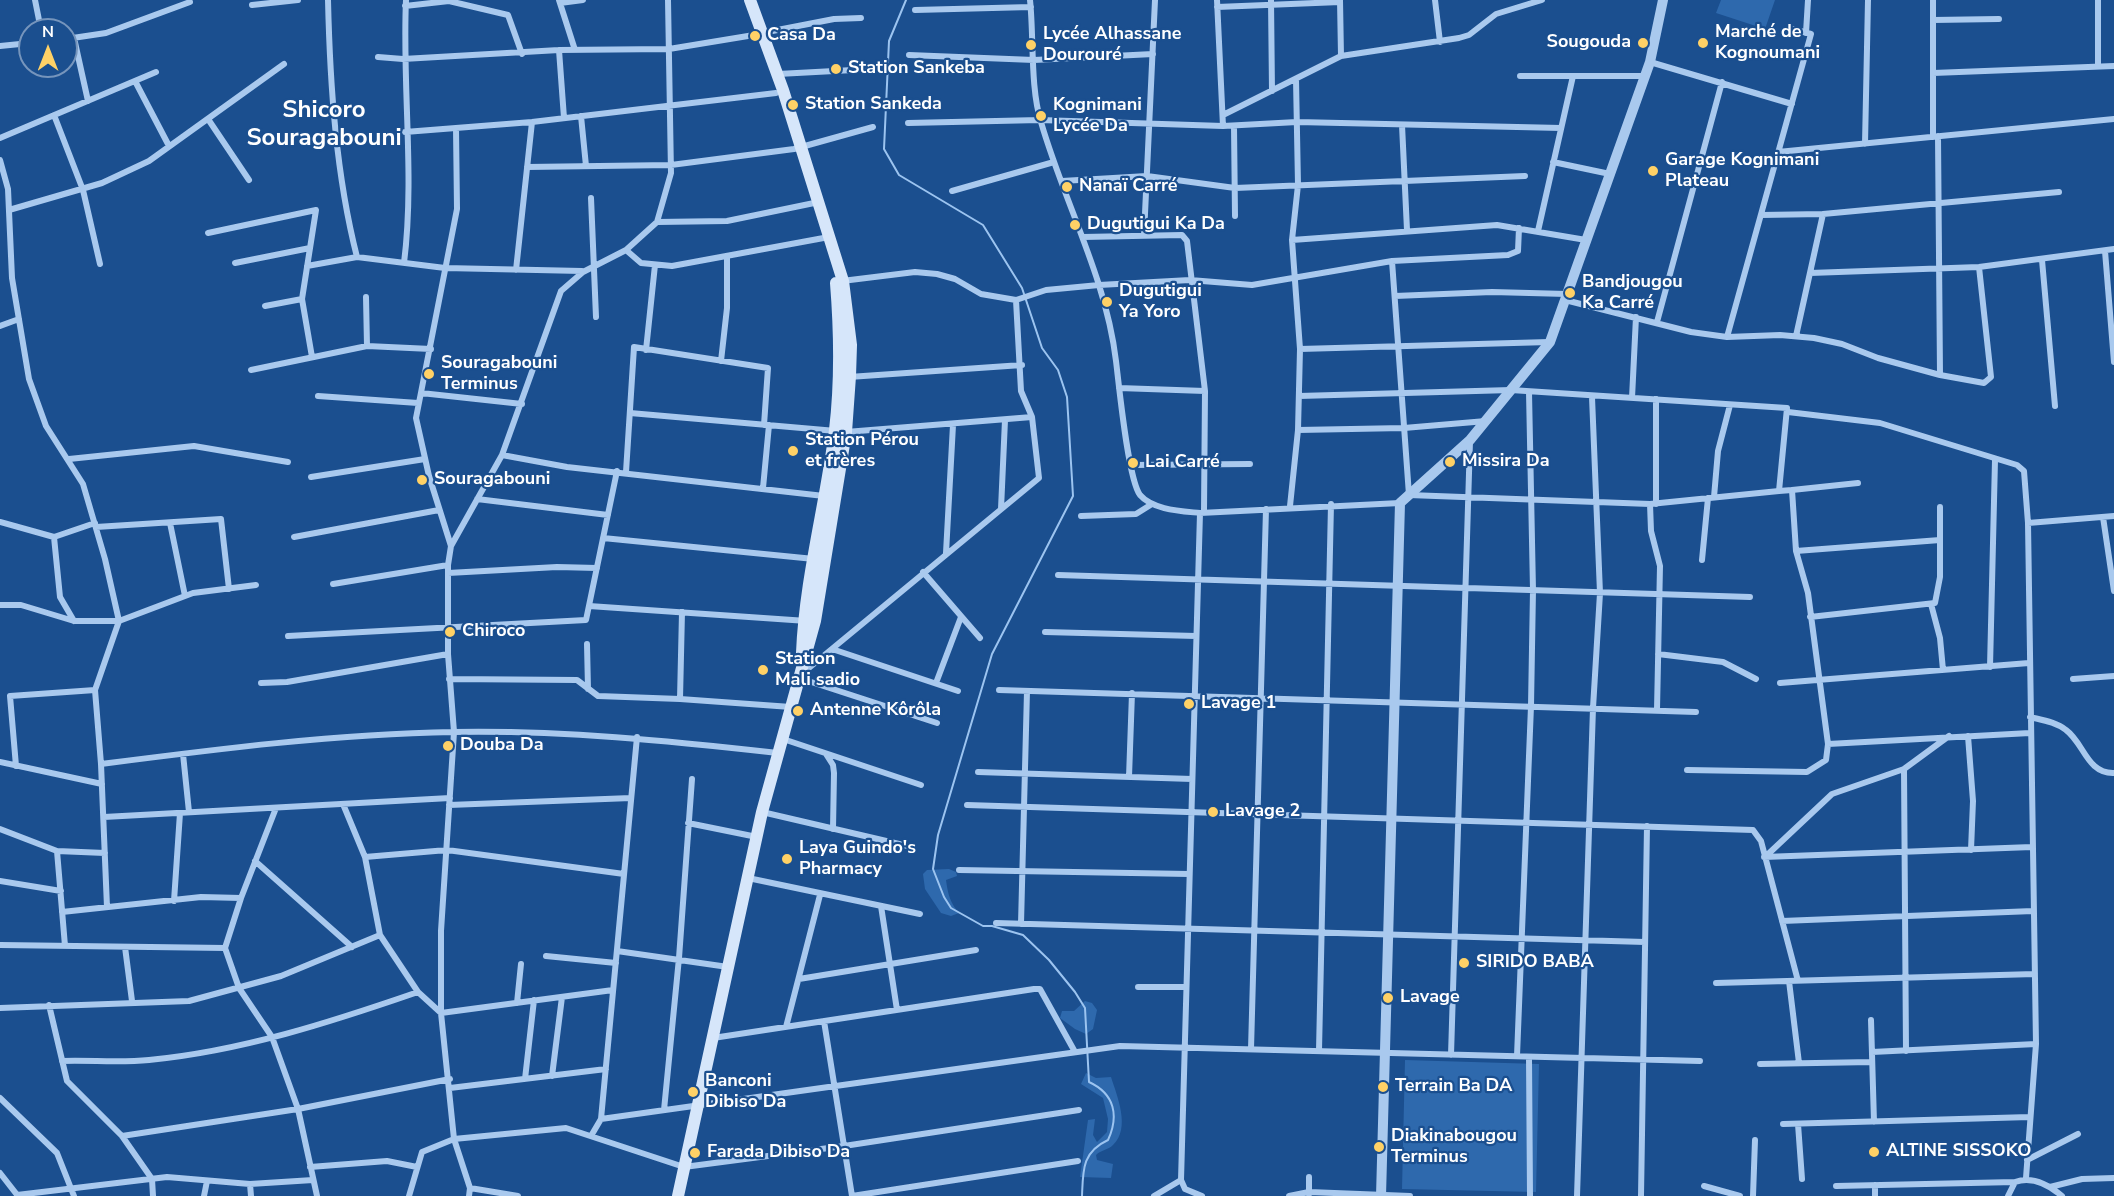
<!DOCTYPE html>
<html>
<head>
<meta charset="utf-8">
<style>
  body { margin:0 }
  #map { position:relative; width:2114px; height:1196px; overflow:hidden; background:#1b4f8f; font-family:"Nunito Sans",sans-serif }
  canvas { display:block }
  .north { position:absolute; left:18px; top:18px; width:60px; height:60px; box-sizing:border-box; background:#1b4f8f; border:2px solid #7695bc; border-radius:50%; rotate:0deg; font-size:16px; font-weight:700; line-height:24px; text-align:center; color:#fff }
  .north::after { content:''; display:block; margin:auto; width:21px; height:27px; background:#ffd166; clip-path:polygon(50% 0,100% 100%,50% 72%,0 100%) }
</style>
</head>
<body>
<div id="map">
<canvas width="2114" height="1196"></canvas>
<div class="north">N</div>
</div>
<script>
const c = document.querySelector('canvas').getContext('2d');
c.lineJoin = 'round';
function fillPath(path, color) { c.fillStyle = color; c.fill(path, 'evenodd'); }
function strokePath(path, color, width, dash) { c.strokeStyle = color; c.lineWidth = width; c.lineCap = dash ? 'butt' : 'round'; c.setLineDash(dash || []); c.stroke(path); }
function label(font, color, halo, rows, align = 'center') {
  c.font = font + ' "Nunito Sans",sans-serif'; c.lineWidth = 4.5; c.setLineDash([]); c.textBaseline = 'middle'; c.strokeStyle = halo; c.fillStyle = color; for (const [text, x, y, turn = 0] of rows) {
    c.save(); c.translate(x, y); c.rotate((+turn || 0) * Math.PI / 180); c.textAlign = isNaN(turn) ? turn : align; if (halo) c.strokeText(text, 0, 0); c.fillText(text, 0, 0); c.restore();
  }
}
fillPath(new Path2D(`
  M1721,0H1775L1765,29L1716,13Z
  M949,869L956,872L957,876L946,880C948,894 950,903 959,913L951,916L941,913L925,889L923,874L927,870Z
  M1085,1001L1092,1003L1097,1010L1093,1029L1086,1034L1075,1029L1060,1018L1062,1011H1074Z
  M1405,1060L1539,1064L1536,1192L1402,1189Z
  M1086,1073L1096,1078L1111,1077C1117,1096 1131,1128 1113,1145C1108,1150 1101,1150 1096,1155L1097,1160L1113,1164L1111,1178L1080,1177L1088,1120L1095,1119L1093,1135L1097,1142L1107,1132L1108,1119L1103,1098L1081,1084Z`), '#2e69ad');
strokePath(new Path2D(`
  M906,0L889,41L884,149L899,175L983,225L1022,288L1042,348L1058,370L1067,397L1073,496L992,654L938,835L933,869L944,897L951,908L983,926H992L1023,935L1049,960L1075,992L1085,1008L1089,1082C1115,1094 1119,1116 1108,1140C1082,1152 1083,1170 1082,1196`), '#9cc4f0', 2);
strokePath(new Path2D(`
  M35,0L41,30
  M328,0C330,85 336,175 357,257
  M559,0L575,50
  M1030,0C1034,37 1030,87 1041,122C1064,202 1106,277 1116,361C1119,385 1128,479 1140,495C1153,510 1181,511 1200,513L1400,503
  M1217,0L1223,126
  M1271,0L1272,91
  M1340,0L1341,56
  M1435,0L1440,42
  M2098,0V66
  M560,3L583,0
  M252,5L298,0
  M405,6L449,1L508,15L522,54
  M1217,7L1340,2
  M915,10L1031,7
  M1933,20L1999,19
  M762,33L834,19L861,18
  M1806,33L1808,0
  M74,38L88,101
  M66,39L106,33L190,2
  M0,46L30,43
  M559,50L564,118
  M909,55L1034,60L1153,54
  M378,57L403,59L559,50L669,49L754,35
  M1650,62L1792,104
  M1933,73L2114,66
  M778,74L872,69
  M1520,76H1645
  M135,81L169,146
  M54,115L83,190L100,264
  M1223,115L1341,56L1459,38L1469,35L1496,14L1542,0
  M581,116L586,166
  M208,119L249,180
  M908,123L1040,120L1223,126L1297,122L1561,128
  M1402,125L1407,230
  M1234,126L1235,216
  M456,128L457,209L416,418L429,476L451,546L448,565V654L454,732L441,931V1013L454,1139L470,1188L469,1196
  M405,132L532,122L776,93
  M1938,136L1940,375
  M1933,137V0
  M0,138L156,72
  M1865,144L1868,0
  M1778,152L2114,119
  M0,160L8,189L12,278L29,379L46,426L83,484L105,559L119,621L95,690L101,764L107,907
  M1553,162L1610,174
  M527,167L671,165L794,149L873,127
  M1062,181L1147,176L1235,188L1525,176
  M952,191L1054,162
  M591,198L596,317
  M9,210L102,183L149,161L284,64
  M1761,215L1823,214L2059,192
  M657,222L727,221L819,202
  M1538,231L1573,76
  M208,233L316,210L302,299L312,357
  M1144,235L1155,0
  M1083,237L1182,235L1187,241L1205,391L1204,512
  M1292,240L1497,225L1586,240
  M626,250L641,263L672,266L829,237
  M2105,251L2114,362
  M2042,260L2055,406
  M1392,261L1409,495L1650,504L1779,491
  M235,263L310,248
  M404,263C415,176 402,87 406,0
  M307,266L357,257L445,268L582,271
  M516,270L532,122
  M1810,273L1979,267L2114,249
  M1395,296L1492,292L1567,294
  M366,297L367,346
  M1016,300L1046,290L1099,285L1190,280L1252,285L1392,261L1508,255L1518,251L1519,228
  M1565,300L1691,332L1727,337L1780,335L1814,338L1842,344L1878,358L1940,375L1984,383L1991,377L1979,267
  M265,306L302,299
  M1657,322L1722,82
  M0,326L19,319
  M1796,336L1823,214
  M1727,337L1811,34L1793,29
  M1300,349L1549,342
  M646,350L655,265
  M721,361L727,308V256
  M251,370L367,346L431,349
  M849,377L1022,365
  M1119,388L1205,391
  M421,393L522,404
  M318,396L418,403
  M1299,396L1511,390L1787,408L1779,491L1792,490L1796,551L1808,593L1828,744L1826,760L1807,772L1687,770
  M1632,398L1636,317
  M1788,412L1880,423L2017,465L2024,471L2028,523L2036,1044L2026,1178
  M630,413L836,431
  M1298,430L1404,428L1486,421
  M846,432L1032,417
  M502,455L567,467L824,496
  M69,459L194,446L288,462
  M1131,465L1250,464
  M626,472L634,347L768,368L764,425
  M311,477L425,459
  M763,488L769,425
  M1792,490L1858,483
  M1714,497L1718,451L1730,405
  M477,499L608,515
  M1650,504L1651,531L1660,566L1657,710
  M1656,504V399
  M1290,506L1298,430L1300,349L1292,240L1298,185L1296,79
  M1001,509L1005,420
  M1200,513L1181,1180L1185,1189L1202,1196
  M1081,516L1136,514L1152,504
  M2103,517L2114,591
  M0,522L54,537L95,523
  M170,523L185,596
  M2028,523L2114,516
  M96,527L221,519L229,589
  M54,537L60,597L74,621
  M294,537L439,510
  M603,538L814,559
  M451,546L502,455L561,291L583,272L626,250L657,222L671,173L668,0
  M1796,551L1940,540
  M946,553L953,425
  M1702,560L1708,498
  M923,572L980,638
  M448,573L557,567L597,568
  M1058,575L1750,597
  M333,584L448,565
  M1931,604L1940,638L1943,670
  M0,605H21L74,621H119L193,593L256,585
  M589,606L807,621
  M1810,617L1935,603L1940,577V507
  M1045,632L1196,636
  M288,636L586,620L617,471
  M587,644L588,689
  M832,649L958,691
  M1658,654L1723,662L1756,679
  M1990,667L1995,460
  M804,672L1039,478L1032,417L1021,391L1016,300L981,294L955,279L937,274L915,272L842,281
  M799,678L937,723
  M449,679L577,680L598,696L680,699L791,707
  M2073,679L2114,676
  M261,683L287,682L448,654
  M936,683L961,617
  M1780,683L2029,663
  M999,690L1696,712
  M680,699L682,612
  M2030,717C2042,720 2056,722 2066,730C2084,743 2087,774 2114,773
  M1968,736L1973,801L1971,850
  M783,739L921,785
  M1828,744L2030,733
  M183,754L189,812
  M826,754L833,765L834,773L833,829
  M0,762L102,784
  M101,764C218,749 335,734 453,732C562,730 670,741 778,753
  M16,766L10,696L95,690
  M1904,769L1906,1051
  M978,772L1192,779
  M1129,777L1132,693
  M343,804L365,857L380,935L418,992L441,1013L613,990
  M449,805L631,798
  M967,805L1753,830L1761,841L1798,981
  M276,808L241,898L225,948L239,988L272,1037L298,1109L317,1196
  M762,812L912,847
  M104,817L450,798
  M688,823L757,837
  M0,829L57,851L105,853
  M57,851L65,946
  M365,857L447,850L624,874
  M1764,857L2032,847
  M1765,857L1832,794L1904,769L1949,736
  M255,861L352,947
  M959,870L1189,874
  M748,878L920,914
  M0,881L61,891
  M174,901L180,813
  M881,906L897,1010
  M62,912L201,897L241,898
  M1782,921L2033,911
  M996,923L1645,942
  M1021,924L1027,691
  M0,945L225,948
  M125,947L132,1001
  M617,951L728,967
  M546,956L616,963
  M799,979L976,950
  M1789,981L1799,1063
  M1716,983L2035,974
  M1138,987H1186
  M517,1003L521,964
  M49,1005L67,1081L122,1136L152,1179L153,1196
  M0,1008L189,1001L281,976L380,935
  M1871,1020L1874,1122
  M824,1021L852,1196L1078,1161
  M786,1027L820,895
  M713,1038L1034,989H1040L1075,1052
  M1251,1049L1266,509
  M1319,1051L1331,504
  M1872,1052L2036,1044
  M1451,1055L1470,441
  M1517,1056L1531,706L1533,590L1529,392
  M1529,1057L1530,1196
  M62,1061C91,1060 120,1063 149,1060C242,1051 331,1022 418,992
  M1760,1064L1872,1062
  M552,1076L562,997
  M525,1079L534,1000
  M450,1088L606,1069
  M0,1098L57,1153L74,1196
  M664,1110L679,958L692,779
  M601,1119L1120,1046L1700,1061
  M1783,1124L2030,1117
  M1798,1124L1802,1179
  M122,1136L298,1109L450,1079
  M591,1136L601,1119L637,737
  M2027,1160L2078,1134
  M310,1167L387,1161L417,1167
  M0,1173L18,1196
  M250,1184L251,1196
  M1704,1186L1740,1196
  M1836,1186L2015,1182
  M2050,1187L2082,1179L2114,1178
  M470,1188L518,1196
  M1309,1194V1177
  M17,1195L167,1177L250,1184L313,1180
  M204,1196L207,1181
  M409,1196L422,1152L454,1139L566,1128L684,1167L844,1146L1079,1110
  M1154,1196L1181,1180
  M1289,1196L1309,1192L1410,1196
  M1577,1196L1593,708L1600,593L1592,397
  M1641,1196L1647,826
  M1753,1196L1755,1140
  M1875,1196V1185
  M2008,1196L2015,1182C2032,1176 2049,1185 2062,1196`), '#a9c9ee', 6);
strokePath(new Path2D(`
  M1381,1196L1400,503L1470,440L1550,342L1650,62L1663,0`), '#a9c9ee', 10);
strokePath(new Path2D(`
  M802,653C805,578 826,504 835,430C841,380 840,333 836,283
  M678,1196L762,812L815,621L846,432L850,376L851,345L843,281L783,90L750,0`), '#d6e6fa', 12);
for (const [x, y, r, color] of [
  [755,36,6,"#ffd166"],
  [1643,43,6,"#ffd166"],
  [1703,43,6,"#ffd166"],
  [1031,45,6,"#ffd166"],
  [836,69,6,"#ffd166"],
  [793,105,6,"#ffd166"],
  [1041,116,6,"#ffd166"],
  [1653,171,6,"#ffd166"],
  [1067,187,6,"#ffd166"],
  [1075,225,6,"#ffd166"],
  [1570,293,6,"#ffd166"],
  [1107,302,6,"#ffd166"],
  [429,374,6,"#ffd166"],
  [793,451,6,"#ffd166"],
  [1450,462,6,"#ffd166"],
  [1133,463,6,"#ffd166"],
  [422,480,6,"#ffd166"],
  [450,632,6,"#ffd166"],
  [763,670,6,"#ffd166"],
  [1189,704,6,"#ffd166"],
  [798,711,6,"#ffd166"],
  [448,746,6,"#ffd166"],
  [1213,812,6,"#ffd166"],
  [787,859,6,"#ffd166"],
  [1464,963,6,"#ffd166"],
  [1388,998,6,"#ffd166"],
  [1383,1087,6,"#ffd166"],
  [693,1092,6,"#ffd166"],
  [1379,1147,6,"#ffd166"],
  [1874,1152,6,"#ffd166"],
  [695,1153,6,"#ffd166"]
]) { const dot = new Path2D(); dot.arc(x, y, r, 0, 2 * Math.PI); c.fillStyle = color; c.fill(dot); strokePath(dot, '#1b4f8f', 2); }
label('bold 18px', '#fff', '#1b4f8f', [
  ["Marché de",1715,33],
  ["Kognoumani",1715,54],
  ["Lycée Alhassane",1043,35],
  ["Dourouré",1043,56],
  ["Casa Da",767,36],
  ["Sougouda",1631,43,"right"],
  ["Station Sankeba",848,69],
  ["Station Sankeda",805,105],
  ["Kognimani",1053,106],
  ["Lycée Da",1053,127],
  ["Garage Kognimani",1665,161],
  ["Plateau",1665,182],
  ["Nanaï Carré",1079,187],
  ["Dugutigui Ka Da",1087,225],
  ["Bandjougou",1582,283],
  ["Ka Carré",1582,304],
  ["Dugutigui",1119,292],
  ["Ya Yoro",1119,313],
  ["Souragabouni",441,364],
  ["Terminus",441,385],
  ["Station Pérou",805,441],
  ["et frères",805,462],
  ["Missira Da",1462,462],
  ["Lai Carré",1145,463],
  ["Souragabouni",434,480],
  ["Chiroco",462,632],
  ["Station",775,660],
  ["Mali sadio",775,681],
  ["Lavage 1",1201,704],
  ["Antenne Kôrôla",810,711],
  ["Douba Da",460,746],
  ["Lavage 2",1225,812],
  ["Laya Guindo's",799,849],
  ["Pharmacy",799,870],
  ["SIRIDO BABA",1476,963],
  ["Lavage",1400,998],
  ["Banconi",705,1082],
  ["Dibiso Da",705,1103],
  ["Terrain Ba DA",1395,1087],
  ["Diakinabougou",1391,1137],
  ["Terminus",1391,1158],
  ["ALTINE SISSOKO",1886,1152],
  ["Farada Dibiso Da",707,1153]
], 'left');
label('bold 24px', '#fff', '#1b4f8f', [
  ["Shicoro",324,111],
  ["Souragabouni",324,139]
]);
</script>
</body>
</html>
